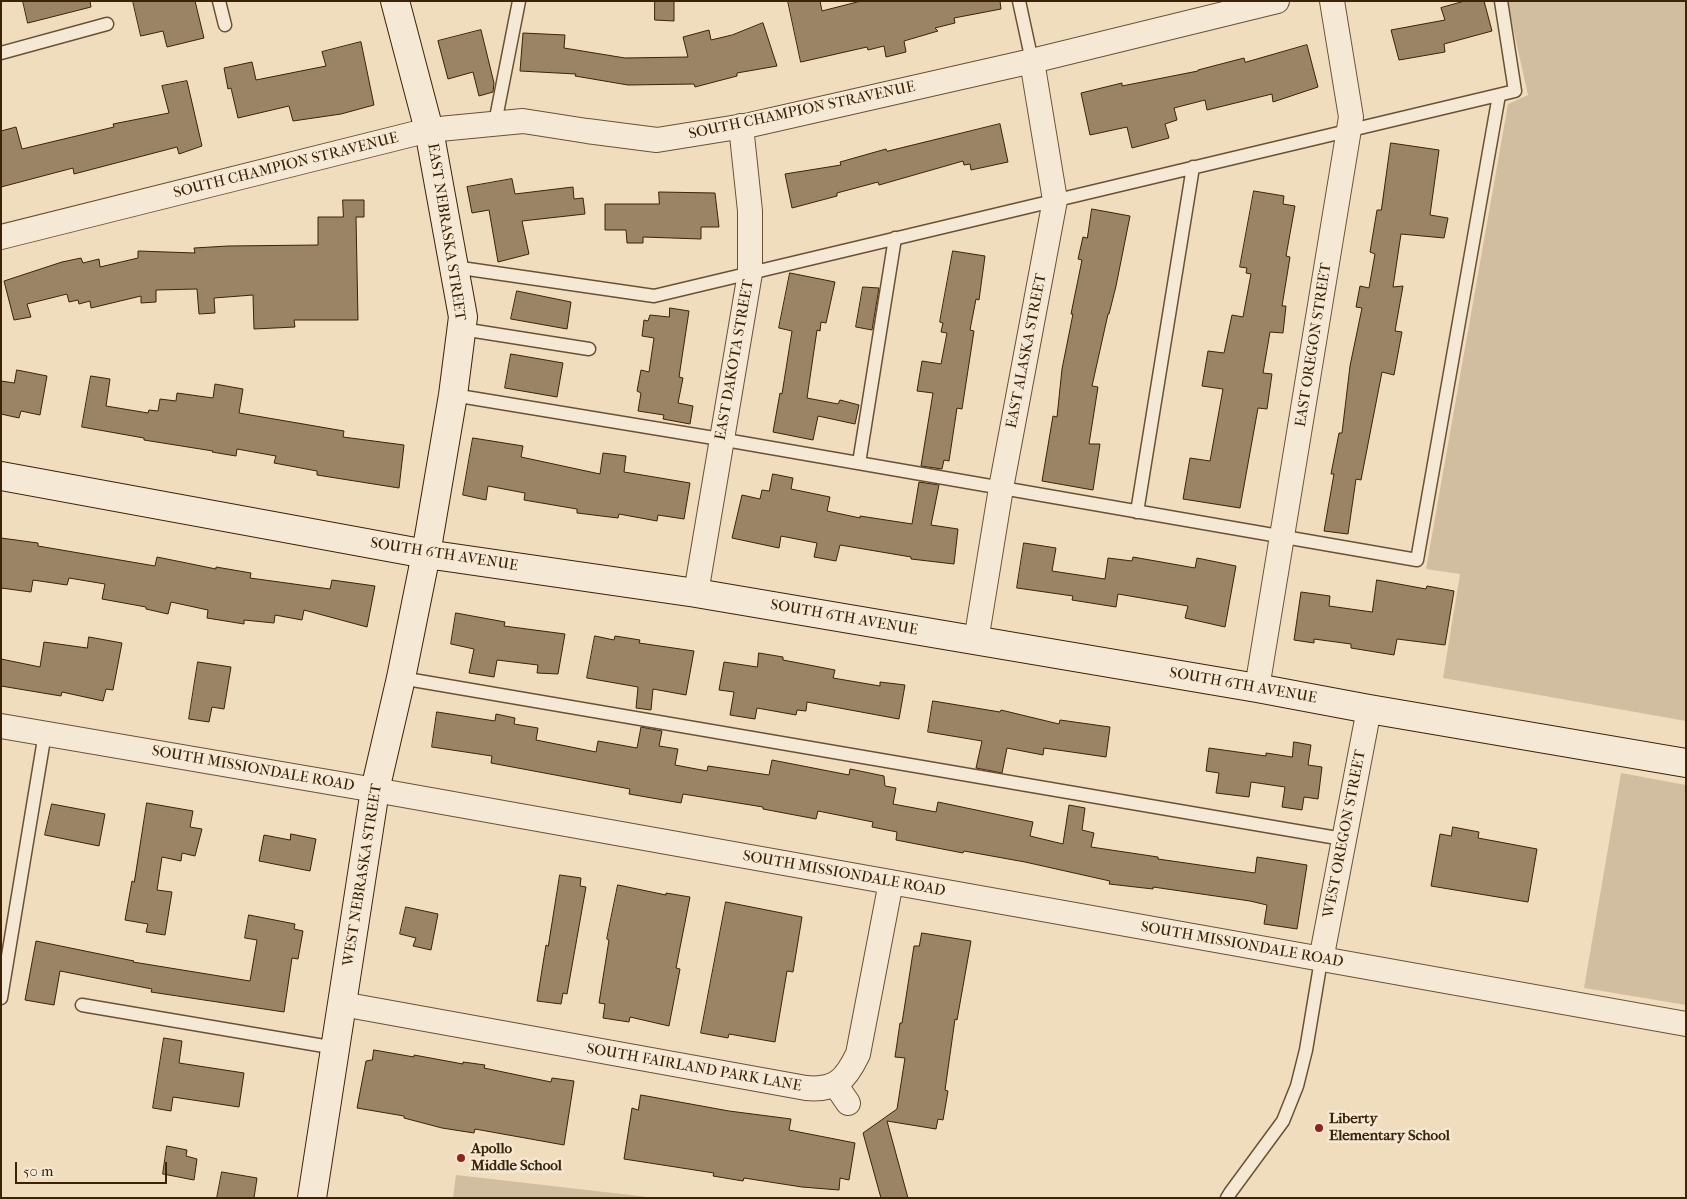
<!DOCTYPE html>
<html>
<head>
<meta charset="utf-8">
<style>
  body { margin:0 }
  #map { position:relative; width:1687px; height:1199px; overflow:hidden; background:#f0ddbe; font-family:"IM FELL French Canon",serif }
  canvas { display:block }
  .frame { position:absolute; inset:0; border:2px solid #3c2305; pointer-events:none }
  .scale { position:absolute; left:15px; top:1162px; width:152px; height:22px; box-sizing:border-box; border:2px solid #3c2305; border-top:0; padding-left:6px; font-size:15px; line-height:18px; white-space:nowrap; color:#3c2305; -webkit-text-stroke:4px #f5e9d5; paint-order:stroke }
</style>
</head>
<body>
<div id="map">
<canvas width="1687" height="1199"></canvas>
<div class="frame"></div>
<div class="scale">50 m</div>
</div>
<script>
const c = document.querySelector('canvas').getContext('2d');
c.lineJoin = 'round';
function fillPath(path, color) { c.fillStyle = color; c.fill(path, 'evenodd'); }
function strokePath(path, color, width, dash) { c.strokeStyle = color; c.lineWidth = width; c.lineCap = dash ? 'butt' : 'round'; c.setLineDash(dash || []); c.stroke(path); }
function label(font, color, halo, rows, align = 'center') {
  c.font = font + ' "IM FELL French Canon",serif'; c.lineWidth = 5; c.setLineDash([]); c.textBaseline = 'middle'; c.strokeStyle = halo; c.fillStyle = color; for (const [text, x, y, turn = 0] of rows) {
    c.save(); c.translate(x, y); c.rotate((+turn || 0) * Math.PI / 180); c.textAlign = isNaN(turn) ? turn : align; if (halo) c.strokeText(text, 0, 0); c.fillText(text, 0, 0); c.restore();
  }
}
fillPath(new Path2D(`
  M1507,1H1686V721L1443,678L1460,574L1426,569L1508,104L1528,95Z
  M1621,773L1686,785V1005L1584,988Z
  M456,1175L648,1197V1198H453Z`), '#d1bd9f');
const building = new Path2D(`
  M23,1H90L91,7L28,23Z
  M133,1H195L204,38L167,47L163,31L141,36Z
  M655,1H674V21L655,20Z
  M788,1H820L822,11L861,1H1000L1001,9L954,18L955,23L935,28L938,31L904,41L906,52L886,57L884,46L868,50L867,47L801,62Z
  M1465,1H1484L1492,31L1444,44L1445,52L1399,60L1391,30L1445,20L1441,8Z
  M763,23L777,66L737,73V76L695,87L694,84L628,85L575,76L576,74L520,71L523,33L565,35L564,48L625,58L688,57L683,37L709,30L711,40L732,35Z
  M481,30L494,83L493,92L479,96L473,72L448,79L438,41Z
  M361,42L374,105L341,114L293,121L289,106L238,118L231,88L228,89L224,68L252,62L256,80L326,66L322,52Z
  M1307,45L1318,87L1273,102L1272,94L1207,110L1205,100L1174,108L1177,120L1165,124L1169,138L1132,148L1127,127L1090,135L1081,93L1122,83V86L1198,71V70L1244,58L1245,62Z
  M187,81L202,146L179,154L177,147L74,174L73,168L1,187V131L16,127L22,149L114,127L113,124L169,113L162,86Z
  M1000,124L1008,162L971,170L970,164L964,165L963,161L879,185L878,182L837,193V196L792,208L785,174L841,165L840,162L886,149L887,151Z
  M1391,143L1439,150L1430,215L1448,218L1444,238L1401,234L1393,287L1403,286L1395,331L1402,332L1394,375L1382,372L1361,480L1356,479L1348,534L1324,531L1334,474H1331L1339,433H1342L1350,366L1362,308L1356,307L1360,286L1369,288L1375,254L1370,252L1377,210H1381Z
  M512,179L515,194L573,187L574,199L583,198L585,214L522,221L529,254L498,262L489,210L472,213L467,187Z
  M1254,191L1284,196L1283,204L1295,206L1286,256L1290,257L1282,306H1286L1283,333L1270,332L1263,373L1272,374L1267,409L1258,408L1240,508L1183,499L1190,458L1210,461L1223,389L1202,386L1208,351L1224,353L1232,315L1243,317L1251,274L1246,273L1247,268L1240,267Z
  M659,192L715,193L719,227H701V239L643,237V243H627L626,230H605V204H659Z
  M343,200H364V217H356L358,320H294L295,327L254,329L253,295L214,298L215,313L199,314L197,289L156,290V302L141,303V296L91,308L90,301L79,304L78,300L69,302L67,294L27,304L31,317L14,320L4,281L62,262L81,258L83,263L99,259L100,267L138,258V251L195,253L194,248L228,246L318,245V217H343Z
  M1092,209L1130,216L1116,286L1109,314H1108L1092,386L1098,387L1089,444H1100L1093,490L1042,481L1053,416L1057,417L1062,369L1073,314H1071L1082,260L1078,259L1083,237L1087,238Z
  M953,251L985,256L979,300L976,299L970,330L974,331L962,409L957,408L949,461L944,460L942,469L921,466L933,393L917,391L922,361L941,364L947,333L941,332L943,323L940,322Z
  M790,273L835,282L826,323L821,322L820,331L817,330L807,398L838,404L840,400L859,405L855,424L818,416L813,440L773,432L780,393L782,394L792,331L779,328Z
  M863,287L879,288L872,330L856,327Z
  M517,291L571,302L567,329L511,319Z
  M670,308L689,311L679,377L683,378L678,403L693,406L690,424L663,419L664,415L638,411L641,393L637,391L641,370L649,372L654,338L642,336L644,320L648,321L650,315L669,317Z
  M511,354L563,363L557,397L505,388Z
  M17,370L47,376L40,415L21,411L19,418L1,414V381L14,383Z
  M91,376L110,379L106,406L148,413L149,410L158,411L160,399L176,401L177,393L213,398L215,384L243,389L239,413L344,431L343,437L404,445L399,488L317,475V471L274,463L276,456L237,449L236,456L212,452L213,451L144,440V438L82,427Z
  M473,438L523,446L521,457L600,474L603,453L626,456L624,472L690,483L684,519L658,515L657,521L619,514L618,518L577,513V509L524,500L525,493L488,486L486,500L463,495Z
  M773,474L793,478L791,489L830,497L827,511L860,518V516L912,524L919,482L939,485L931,525L958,529L954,564L911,559V557L840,545L836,561L814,557L817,543L781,536L779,548L732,538L742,495L760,499L762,490L769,491Z
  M1,538L38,543V546L155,566L157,557L216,569V567L251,573L250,578L330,589L332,580L375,586L367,627L304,610L302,620L275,615L274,623L244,620V624L207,618L208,610L171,602L168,614L146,609V607L102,599L105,584L69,578L67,585L33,580L31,592L1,588Z
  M1024,543L1056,548L1052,571L1105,579L1108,558L1132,561L1133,557L1195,568L1197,558L1236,566L1225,627L1185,618L1188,606L1118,594L1116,607L1072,600L1073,596L1017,588Z
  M1377,580L1426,589L1427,586L1454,591L1445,645L1397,639L1394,655L1351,648V644L1314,639V643L1294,640L1301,592L1330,596L1329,606L1372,612Z
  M456,613L505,622L504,626L565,634L558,674L537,673L538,665L497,660L494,677L469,673L474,649L451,644Z
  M595,636L614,640L615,636L640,640L639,643L694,651L686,695L653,689L651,710L636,708L638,687L587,678Z
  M89,637L122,643L113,690L106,689L103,701L62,692L61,696L1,686V659L40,667L44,642L87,648Z
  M759,653L783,657V660L835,670L833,678L880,686V682L905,685L899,719L807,702L806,711L797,710L796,715L757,708L755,719L730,715L734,692L719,690L724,662L757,667Z
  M198,662L231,667L224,709L212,707L209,722L189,719Z
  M933,701L1000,712L1001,710L1059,724L1060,720L1110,727L1106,757L1044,748L1043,755L1007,748L1002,773L976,768L982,741L928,732Z
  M437,712L495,721L496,714L515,718L514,724L538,728L536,740L596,752L598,741L637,748L641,727L662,731L659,746L678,749L675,765L707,771L708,766L769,775L772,760L849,775L850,769L884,776L885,786L896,788L893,804L936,812L938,802L1033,822L1030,836L1063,844L1069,805L1085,808L1082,830L1094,833L1091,847L1158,857V859L1255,873L1257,857L1307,865L1297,929L1264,924L1267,905L1250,901L1153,887V889L1109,884L1110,881L1025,862L964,851L963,853L896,840L897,832L872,827L873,822L818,811L816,819L763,809V807L683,794L681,803L629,794L630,789L491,763L492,756L432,747Z
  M1294,742L1311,745L1308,765L1322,767L1318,799L1304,797L1302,810L1282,807L1285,787L1251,782L1249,797L1216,793L1219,773L1206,771L1209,748L1266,756V753L1292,757Z
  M147,803L193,811L190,827L202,829L195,856L182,853L181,861L162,857L157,890L172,892L165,935L146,932L148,924L125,920L132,881L134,882Z
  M52,804L105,814L99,846L45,835Z
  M1453,827L1479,832L1478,838L1537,849L1528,902L1431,886L1440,834L1451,836Z
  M291,834L316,839L310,871L259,861L264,835L290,840Z
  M560,875L581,878L580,886L586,887L567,994L563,993L561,1004L537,1001L546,945L548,946Z
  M618,885L666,895V893L690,897L676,968L680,969L669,1026L630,1017L629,1022L603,1018L605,1004L599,1003L609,940L607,939Z
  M726,902L802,917L793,972L787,971L775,1042L729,1034L728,1038L701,1033Z
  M406,907L438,914L431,950L413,946L416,938L400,934Z
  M249,915L295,924L294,929L303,931L298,959L292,958L284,1012L151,992L152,989L60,971L54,1005L25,1000L36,941L134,961L133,962L250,981L257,940L245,938Z
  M922,933L971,941L957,1020L955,1019L945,1090L948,1091L943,1120L938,1119L936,1129L887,1121L908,1198H881L863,1133L897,1109L905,1058L895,1057L900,1023H902L914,946H919Z
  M164,1038L182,1041L179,1063L244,1073L239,1107L173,1097L171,1111L153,1108Z
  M374,1050L414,1057V1055L463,1064V1062L485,1065L484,1068L551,1082L552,1078L574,1081L564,1145L475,1129L474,1133L442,1128L404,1118V1116L357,1108L366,1061L372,1060Z
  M641,1095L729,1111L791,1119L789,1130L855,1143L849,1180L840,1178L839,1190L802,1187L744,1178L743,1181L713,1176L714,1173L624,1159L632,1108L638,1110Z
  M167,1146L187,1150L186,1156L197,1159L194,1180L163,1174Z
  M222,1172L257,1178L254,1198H217Z`);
fillPath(building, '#9a8465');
strokePath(building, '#3c2305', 1);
const lane = new Path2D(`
  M219,1L225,25
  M1019,1L1032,61
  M1,53L107,24
  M495,123L519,1
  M454,267L654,296L1515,91L1501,1
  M462,329L589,349
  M453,395L714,438L1417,560L1499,95
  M859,463L895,238
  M1137,512L1193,167
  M401,678L1343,839
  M1,998L45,733
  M82,1005L336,1048
  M1227,1198L1230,1193L1283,1121L1297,1086L1306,1050L1321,960`);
const street = new Path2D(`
  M1,237L429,130L523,121L587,131L657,140L750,125L1032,61L1277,1
  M696,593L750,273V211L741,126
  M976,641L1001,488L1055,200L1032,61
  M1257,688L1351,117L1332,1
  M1,726L375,790L1686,1024
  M1321,960L1369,709
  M342,1004L806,1088C836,1091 846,1079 858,1054L891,882
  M835,1084L848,1103`);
const secondary = new Path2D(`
  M1,476L426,554L696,593L1257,688L1369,709L1686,763
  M312,1198L375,790L401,678L426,554L453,395L463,317L429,130L395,1`);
strokePath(lane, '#695233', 15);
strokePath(street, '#695233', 26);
strokePath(secondary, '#3c2305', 30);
strokePath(lane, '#f5e9d5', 12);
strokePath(street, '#f5e9d5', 24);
strokePath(secondary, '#f5e9d5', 28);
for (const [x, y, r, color] of [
  [1319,1128,5,"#8f2418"],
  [461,1158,5,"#8f2418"]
]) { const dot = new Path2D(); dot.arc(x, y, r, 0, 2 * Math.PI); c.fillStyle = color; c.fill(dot); strokePath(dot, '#f5e9d5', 2); }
label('15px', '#3c2305', '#f5e9d5', [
  ["SOUTH CHAMPION STRAVENUE",802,111,-12],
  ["SOUTH CHAMPION STRAVENUE",286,166,-14],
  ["EAST NEBRASKA STREET",446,232,81],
  ["EAST OREGON STREET",1314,345,-81],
  ["EAST ALASKA STREET",1027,351,-79],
  ["EAST DAKOTA STREET",735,360,-80],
  ["SOUTH 6TH AVENUE",444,555,9],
  ["SOUTH 6TH AVENUE",844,618,10],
  ["SOUTH 6TH AVENUE",1243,686,10],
  ["SOUTH MISSIONDALE ROAD",253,769,10],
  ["WEST OREGON STREET",1345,834,-79],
  ["SOUTH MISSIONDALE ROAD",844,874,10],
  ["WEST NEBRASKA STREET",363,875,-81],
  ["SOUTH MISSIONDALE ROAD",1242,945,10],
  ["SOUTH FAIRLAND PARK LANE",694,1068,10]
]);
label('bold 15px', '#3c2305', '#f5e9d5', [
  ["Liberty",1329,1119],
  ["Elementary School",1329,1136],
  ["Apollo",471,1149],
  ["Middle School",471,1166]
], 'left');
</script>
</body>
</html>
